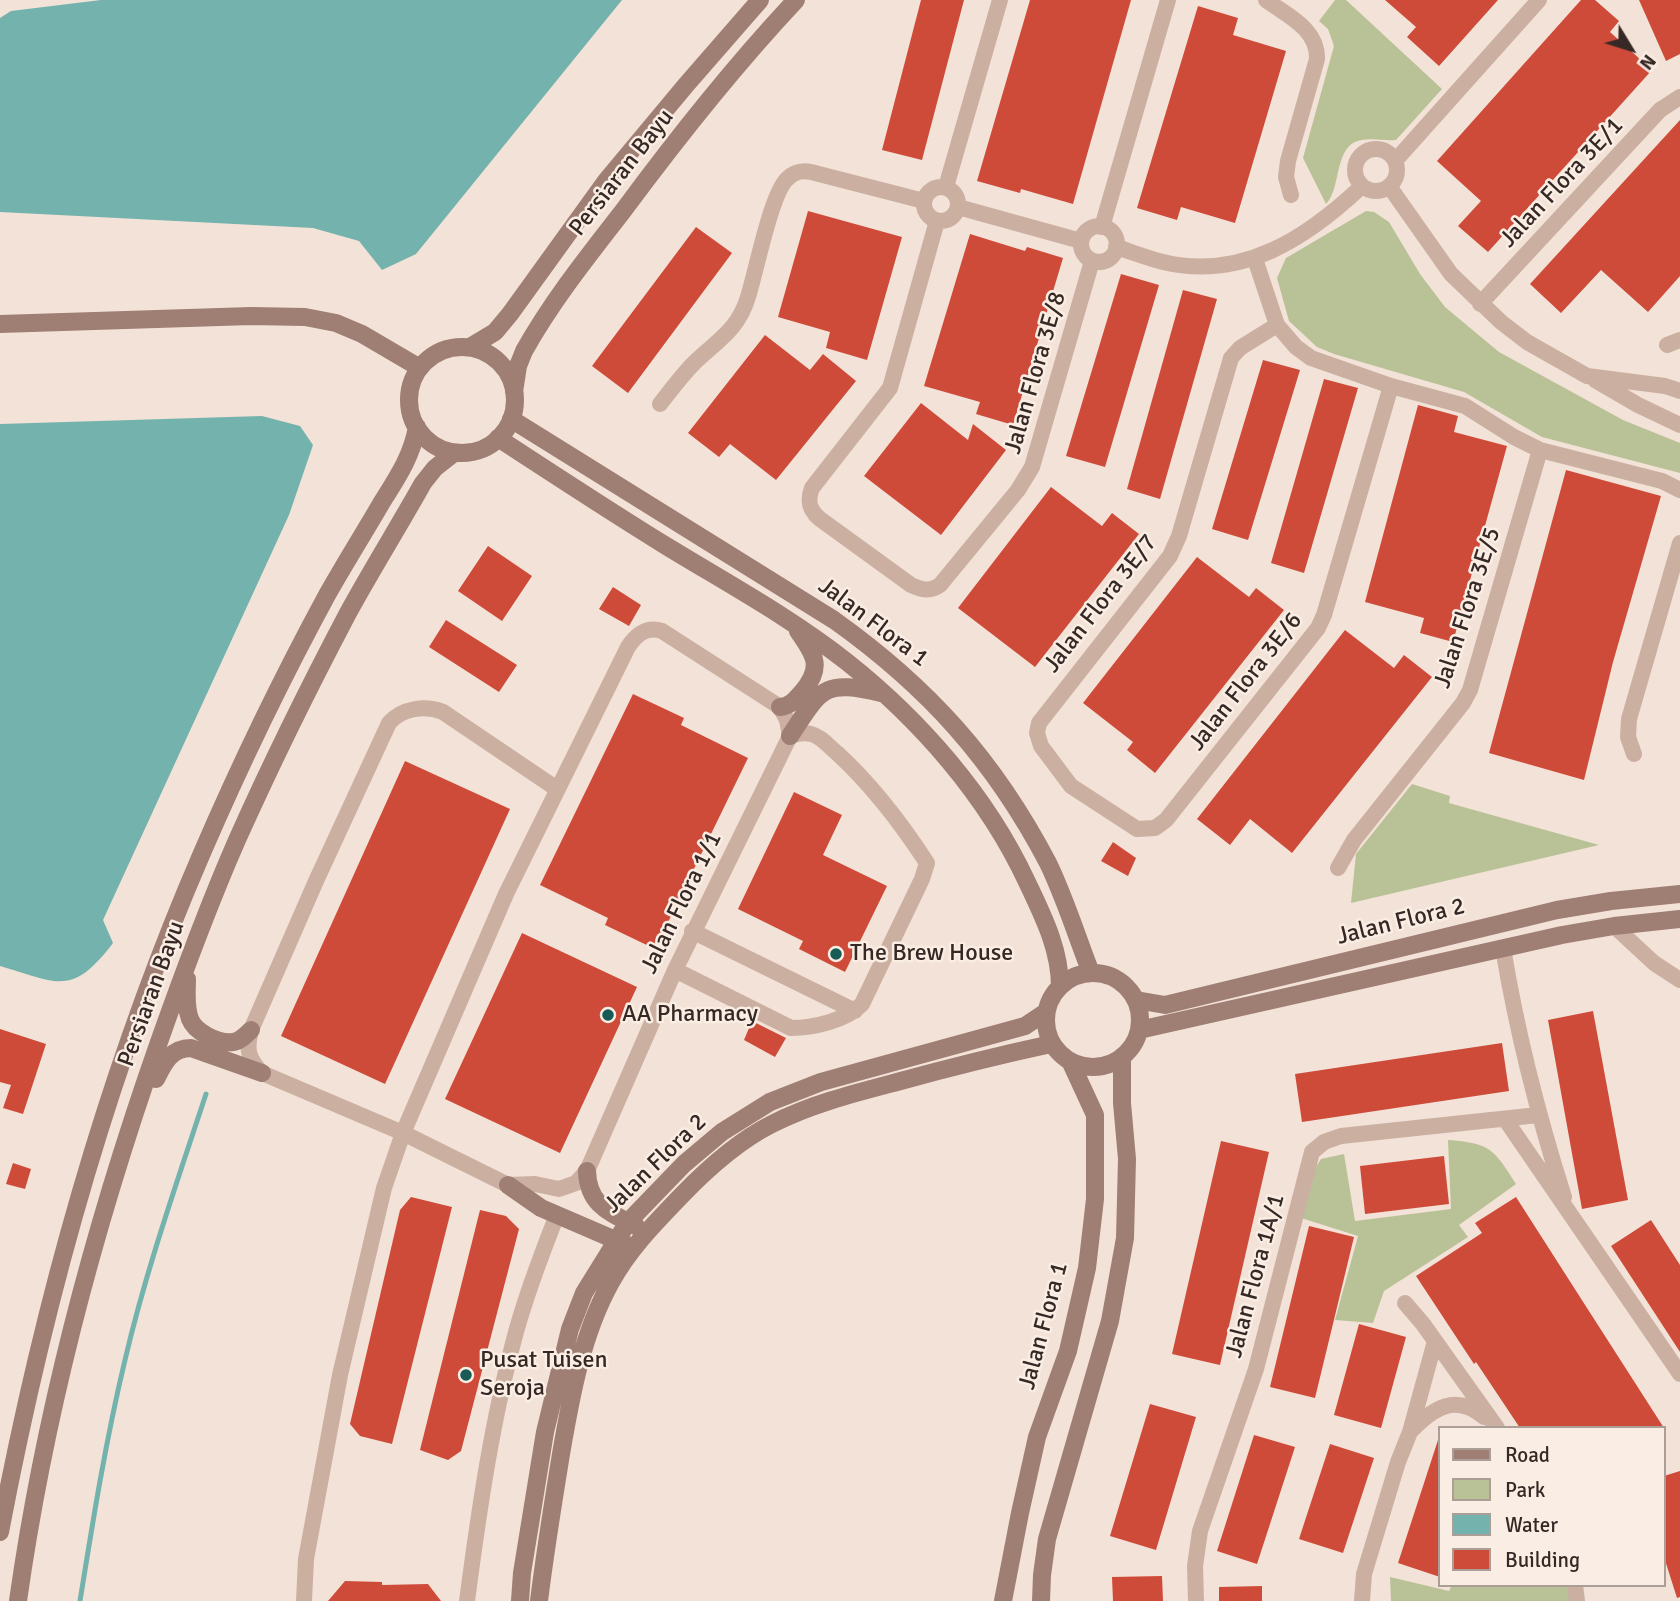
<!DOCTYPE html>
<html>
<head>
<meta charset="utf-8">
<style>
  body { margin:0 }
  #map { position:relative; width:1680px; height:1601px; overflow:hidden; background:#f3e2d7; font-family:Signika,sans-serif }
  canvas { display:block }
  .legend { position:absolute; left:1438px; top:1426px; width:228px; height:161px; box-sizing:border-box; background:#faede3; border:2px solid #ab9e97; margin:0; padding:9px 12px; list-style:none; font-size:21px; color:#352825 }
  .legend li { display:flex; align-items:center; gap:14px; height:35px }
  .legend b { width:35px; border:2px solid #ab9e97 }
  .north { position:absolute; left:1596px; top:14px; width:70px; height:70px; -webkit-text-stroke:5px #faede3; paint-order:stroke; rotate:128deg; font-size:19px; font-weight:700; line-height:28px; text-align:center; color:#352825 }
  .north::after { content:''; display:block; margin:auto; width:24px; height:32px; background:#352825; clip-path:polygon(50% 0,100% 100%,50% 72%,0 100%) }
</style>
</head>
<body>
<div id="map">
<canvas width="1680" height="1601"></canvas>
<ul class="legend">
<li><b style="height:9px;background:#9f7e74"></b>Road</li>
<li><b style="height:19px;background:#b9c296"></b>Park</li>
<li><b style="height:19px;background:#74b2ad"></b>Water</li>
<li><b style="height:19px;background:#cf4b39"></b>Building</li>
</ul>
<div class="north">N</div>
</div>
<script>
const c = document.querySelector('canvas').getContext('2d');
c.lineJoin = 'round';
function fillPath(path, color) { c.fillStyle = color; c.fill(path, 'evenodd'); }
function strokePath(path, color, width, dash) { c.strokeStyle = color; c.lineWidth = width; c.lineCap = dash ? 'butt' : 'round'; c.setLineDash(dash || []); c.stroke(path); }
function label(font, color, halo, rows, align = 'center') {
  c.font = font + ' Signika,sans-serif'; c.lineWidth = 5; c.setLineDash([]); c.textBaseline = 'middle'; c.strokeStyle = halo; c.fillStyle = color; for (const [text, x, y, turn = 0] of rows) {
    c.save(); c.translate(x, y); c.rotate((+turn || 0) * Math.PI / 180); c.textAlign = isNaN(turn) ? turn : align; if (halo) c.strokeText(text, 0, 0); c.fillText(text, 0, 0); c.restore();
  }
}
fillPath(new Path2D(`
  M1335,0H1346L1442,89L1396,140C1385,141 1373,138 1362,140C1333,144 1342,189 1326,204L1303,158L1334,46L1328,29L1319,21Z
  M1366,211L1374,212L1389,222L1420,274L1445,307L1499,352L1623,420L1680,443V473L1542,437L1464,392L1334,354L1317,347L1289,321L1277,278L1286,258Z
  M1412,784L1450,796L1449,803L1599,845L1351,903L1356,854Z
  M1448,1140C1490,1143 1494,1149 1516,1184L1459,1225L1468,1237L1384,1291L1373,1323L1335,1320L1358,1236L1298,1217L1306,1182L1321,1159L1344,1154L1355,1221L1451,1209Z
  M1390,1577L1449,1591L1452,1585H1576L1574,1601H1391Z`), '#b9c296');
fillPath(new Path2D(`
  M101,0H622L416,254L382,270L359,241L313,228L0,212V18L11,11Z
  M262,416L300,426L313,445L289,515L103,920L113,943C72,997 58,983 0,966V424Z`), '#74b2ad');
strokePath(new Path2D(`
  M80,1601C93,1520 106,1439 125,1360C146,1270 177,1182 206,1094`), '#74b2ad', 5);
fillPath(new Path2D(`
  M921,0H964L922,160L882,150Z
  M1030,0H1131L1073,204L1021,189L1020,193L977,181Z
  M1385,0H1498L1439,66L1407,37L1416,27Z
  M1581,0H1595L1619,21L1610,32L1652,70L1488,252L1458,226L1481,201L1437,161Z
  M1639,0H1680V54L1666,61Z
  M1198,6L1238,18L1233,35L1286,51L1235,223L1181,207L1177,220L1137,208Z
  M1680,120V276L1648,312L1601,270L1561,313L1530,284Z
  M808,211L902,237L867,360L826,348L830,332L778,317Z
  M696,227L732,253L628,393L592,366Z
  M970,234L1025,251L1027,247L1063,258L1013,425L976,414L980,402L924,386Z
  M1121,274L1159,285L1105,467L1066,456Z
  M1183,290L1217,299L1160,499L1127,489Z
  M765,335L810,370L823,354L856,381L776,480L730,444L719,457L688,433Z
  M1263,360L1300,370L1248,540L1212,529Z
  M1324,379L1358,388L1304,573L1271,563Z
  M921,403L968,440L973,424L1006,450L941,535L864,476Z
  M1418,405L1458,416L1454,432L1507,446L1453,642L1420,633L1424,618L1365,602Z
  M1566,470L1661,496L1613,662L1584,780L1489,753Z
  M1051,487L1102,526L1112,513L1139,534L1035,667L958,608Z
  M488,546L532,576L502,621L458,591Z
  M1197,557L1249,597L1256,588L1284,610L1155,773L1127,750L1133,742L1083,703Z
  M613,587L641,605L629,626L599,609Z
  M446,620L517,665L499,692L429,647Z
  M1345,630L1394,668L1404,655L1432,677L1292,853L1250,819L1230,845L1197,819Z
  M633,694L684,718L681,725L748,758L655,949L605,925L608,918L540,885Z
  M405,761L510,809L385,1084L281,1036Z
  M794,792L842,815L823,855L887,886L845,972L799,949L803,941L738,909Z
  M1113,842L1136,858L1128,876L1101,861Z
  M522,933L637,987L560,1153L445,1099Z
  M1593,1011L1628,1200L1582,1209L1548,1020Z
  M752,1021L786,1038L775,1057L744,1040Z
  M0,1029L46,1044L23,1114L3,1108L11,1085L0,1082Z
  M1502,1043L1509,1091L1302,1122L1295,1074Z
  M1221,1141L1269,1152L1220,1365L1172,1354Z
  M1444,1156L1449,1204L1365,1214L1360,1166Z
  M13,1163L31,1169L25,1189L6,1184Z
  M411,1197L452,1207L392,1444L360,1436L350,1424L400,1210Z
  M1516,1197L1587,1308L1664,1428H1520L1476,1362L1474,1364L1416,1276L1482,1233L1475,1223Z
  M480,1210L506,1216L519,1229L461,1451L448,1460L420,1450Z
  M1651,1220L1680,1265V1352L1611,1246Z
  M1309,1226L1354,1237L1315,1398L1270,1387Z
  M1359,1324L1406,1337L1381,1428L1334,1415Z
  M1150,1404L1196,1417L1156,1550L1110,1536Z
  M1254,1435L1295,1447L1257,1564L1217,1551Z
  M1438,1440L1440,1441V1577L1398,1563Z
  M1330,1444L1374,1458L1343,1553L1299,1539Z
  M1680,1471V1597L1677,1598L1664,1557V1476Z
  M1162,1576L1163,1601H1113L1112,1577Z
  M345,1581L382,1582V1585L428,1584L441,1601H328Z
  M1262,1586V1601H1219V1587Z`), '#cf4b39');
strokePath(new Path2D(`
  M1266,0C1288,16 1318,29 1317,59L1288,161L1286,177L1291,195
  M1355 170a21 21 0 1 1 42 0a21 21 0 1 1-42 0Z
  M1395,161L1539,0
  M1389,186L1451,274L1501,322L1527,342L1587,376L1665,386L1680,391
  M924 204a17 17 0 1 1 34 0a17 17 0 1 1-34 0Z
  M946,187L1000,0
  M958,207L1081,241
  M937,221L890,388L812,488C807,501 809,510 820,519L911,585C922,590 930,592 940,585L1018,490L1032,467L1092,261
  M1081 244a18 18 0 1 1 36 0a18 18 0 1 1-36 0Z
  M1102,227L1168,0
  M1116,247C1132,252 1147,258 1163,262C1242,281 1307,238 1362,186
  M1255,259L1277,325L1296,347L1311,358L1391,386L1465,406L1514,437L1540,450L1662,481L1680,490
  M1480,304L1660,110L1680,97
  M1277,325L1240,348L1231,358L1179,536L1170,556L1039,723L1037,733L1041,746L1071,786L1137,829L1155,828L1166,820L1318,628L1324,615L1391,386
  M1667,345L1680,340
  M1595,380L1638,405L1680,425
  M660,404C671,390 682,375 695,362C718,340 738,330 748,297C756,272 771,194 787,179C794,172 801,170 811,172L924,201
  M1634,754L1628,737L1629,719L1680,543
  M557,789L443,712C425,705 402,708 389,723L316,881L251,1030C246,1050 248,1058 262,1073L403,1133L508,1185L535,1184L559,1189L576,1183L587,1171L675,970L790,736
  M1338,868L1354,840L1463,703L1470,690L1540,450
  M1614,926L1654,963L1680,980
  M692,931L855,1011
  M1503,948C1517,1033 1538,1115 1564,1197
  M675,970L791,1028C812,1028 846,1021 862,1004L922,879L927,863C901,823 873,786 837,753C829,747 821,736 811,734C804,732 796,734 790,736
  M1505,1119L1680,1374
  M1405,1303L1423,1324L1497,1428
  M1411,1431C1433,1408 1456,1393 1484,1417
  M1575,1585L1577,1601
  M304,1601L306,1559L340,1375L384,1188L403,1133L506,894L628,647C636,635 646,626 662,631L780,707L787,720L790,736
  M467,1601C479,1510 492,1420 516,1332C527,1292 542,1253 557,1215
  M1196,1601L1195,1566L1200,1531L1256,1369L1312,1152L1324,1142L1341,1136L1538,1115
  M1362,1601L1364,1574L1398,1462L1410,1432L1435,1341`), '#cbb0a2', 16);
strokePath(new Path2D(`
  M0,324L251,316L305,317L336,323L362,334L420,368
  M470,347L495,332L510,314L606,181L686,85L760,0
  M409 400a53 53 0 1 1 106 0a53 53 0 1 1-106 0Z
  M514,392L518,366L524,351C552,301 588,256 623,211C677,138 734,66 796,0
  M511,419L834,620C928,687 994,760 1048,863C1065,898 1077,937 1091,973
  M498,438C553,474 608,510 663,544C725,582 790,617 847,662C920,720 987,796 1027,882C1043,916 1060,949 1060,987
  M780,707C791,706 796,699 803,691C823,667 815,655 798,631
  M790,736C821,689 823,679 881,693
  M1046 1020a47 47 0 1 1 94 0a47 47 0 1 1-94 0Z
  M187,979C187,992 185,1006 190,1019C195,1032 218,1044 233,1042C240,1041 246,1035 251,1030
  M1136,1000L1165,1005L1557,910L1611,901L1680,894
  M1139,1030L1562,935L1614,926L1680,919
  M156,1079C164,1063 171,1048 191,1048L262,1073
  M587,1171C588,1205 609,1212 636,1226
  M508,1185L541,1208L627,1245
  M0,1532C44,1300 108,1070 202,853C240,765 282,678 327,595C345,563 364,533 382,502C397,478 412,456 417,427
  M18,1601C45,1410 95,1224 159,1042C183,974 208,906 237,840C271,764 309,687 348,613C372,569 399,526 423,483L435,468L454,453
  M520,1601L522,1573L545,1432L570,1329L584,1293L628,1222L684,1164L722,1132L770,1102L821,1082L1025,1026L1046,1012
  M539,1601C545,1552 553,1503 561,1454C571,1396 582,1334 611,1282C629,1249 655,1223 681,1196C707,1169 738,1141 772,1124C811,1104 855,1093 897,1082C948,1068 1000,1055 1051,1044
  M1003,1601L1020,1513L1037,1437L1068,1351L1087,1268L1095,1199V1115L1071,1063
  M1041,1601L1042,1575L1047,1539L1110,1321L1125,1238L1127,1159L1122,1103V1058`), '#9f7e74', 18);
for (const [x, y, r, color] of [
  [836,954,7,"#185a56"],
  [608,1015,7,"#185a56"],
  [466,1375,7,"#185a56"]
]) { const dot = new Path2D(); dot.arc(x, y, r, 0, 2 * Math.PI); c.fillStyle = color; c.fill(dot); strokePath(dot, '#faede3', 2.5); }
label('24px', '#352825', '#faede3', [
  ["Persiaran Bayu",622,173,-52],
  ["Jalan Flora 3E/1",1562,183,-47],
  ["Jalan Flora 3E/8",1036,373,-74],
  ["Jalan Flora 3E/7",1101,604,-52],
  ["Jalan Flora 3E/5",1468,608,-72],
  ["Jalan Flora 1",873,623,37],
  ["Jalan Flora 3E/6",1246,682,-52],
  ["Jalan Flora 1/1",682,903,-64],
  ["Jalan Flora 2",1401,922,-14],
  ["Persiaran Bayu",152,994,-70],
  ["Jalan Flora 2",656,1164,-44],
  ["Jalan Flora 1A/1",1256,1276,-75],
  ["Jalan Flora 1",1044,1326,-75]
]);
label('24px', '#352825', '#faede3', [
  ["The Brew House",850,954],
  ["AA Pharmacy",622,1015],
  ["Pusat Tuisen",480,1361],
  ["Seroja",480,1389]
], 'left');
</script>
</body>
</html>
